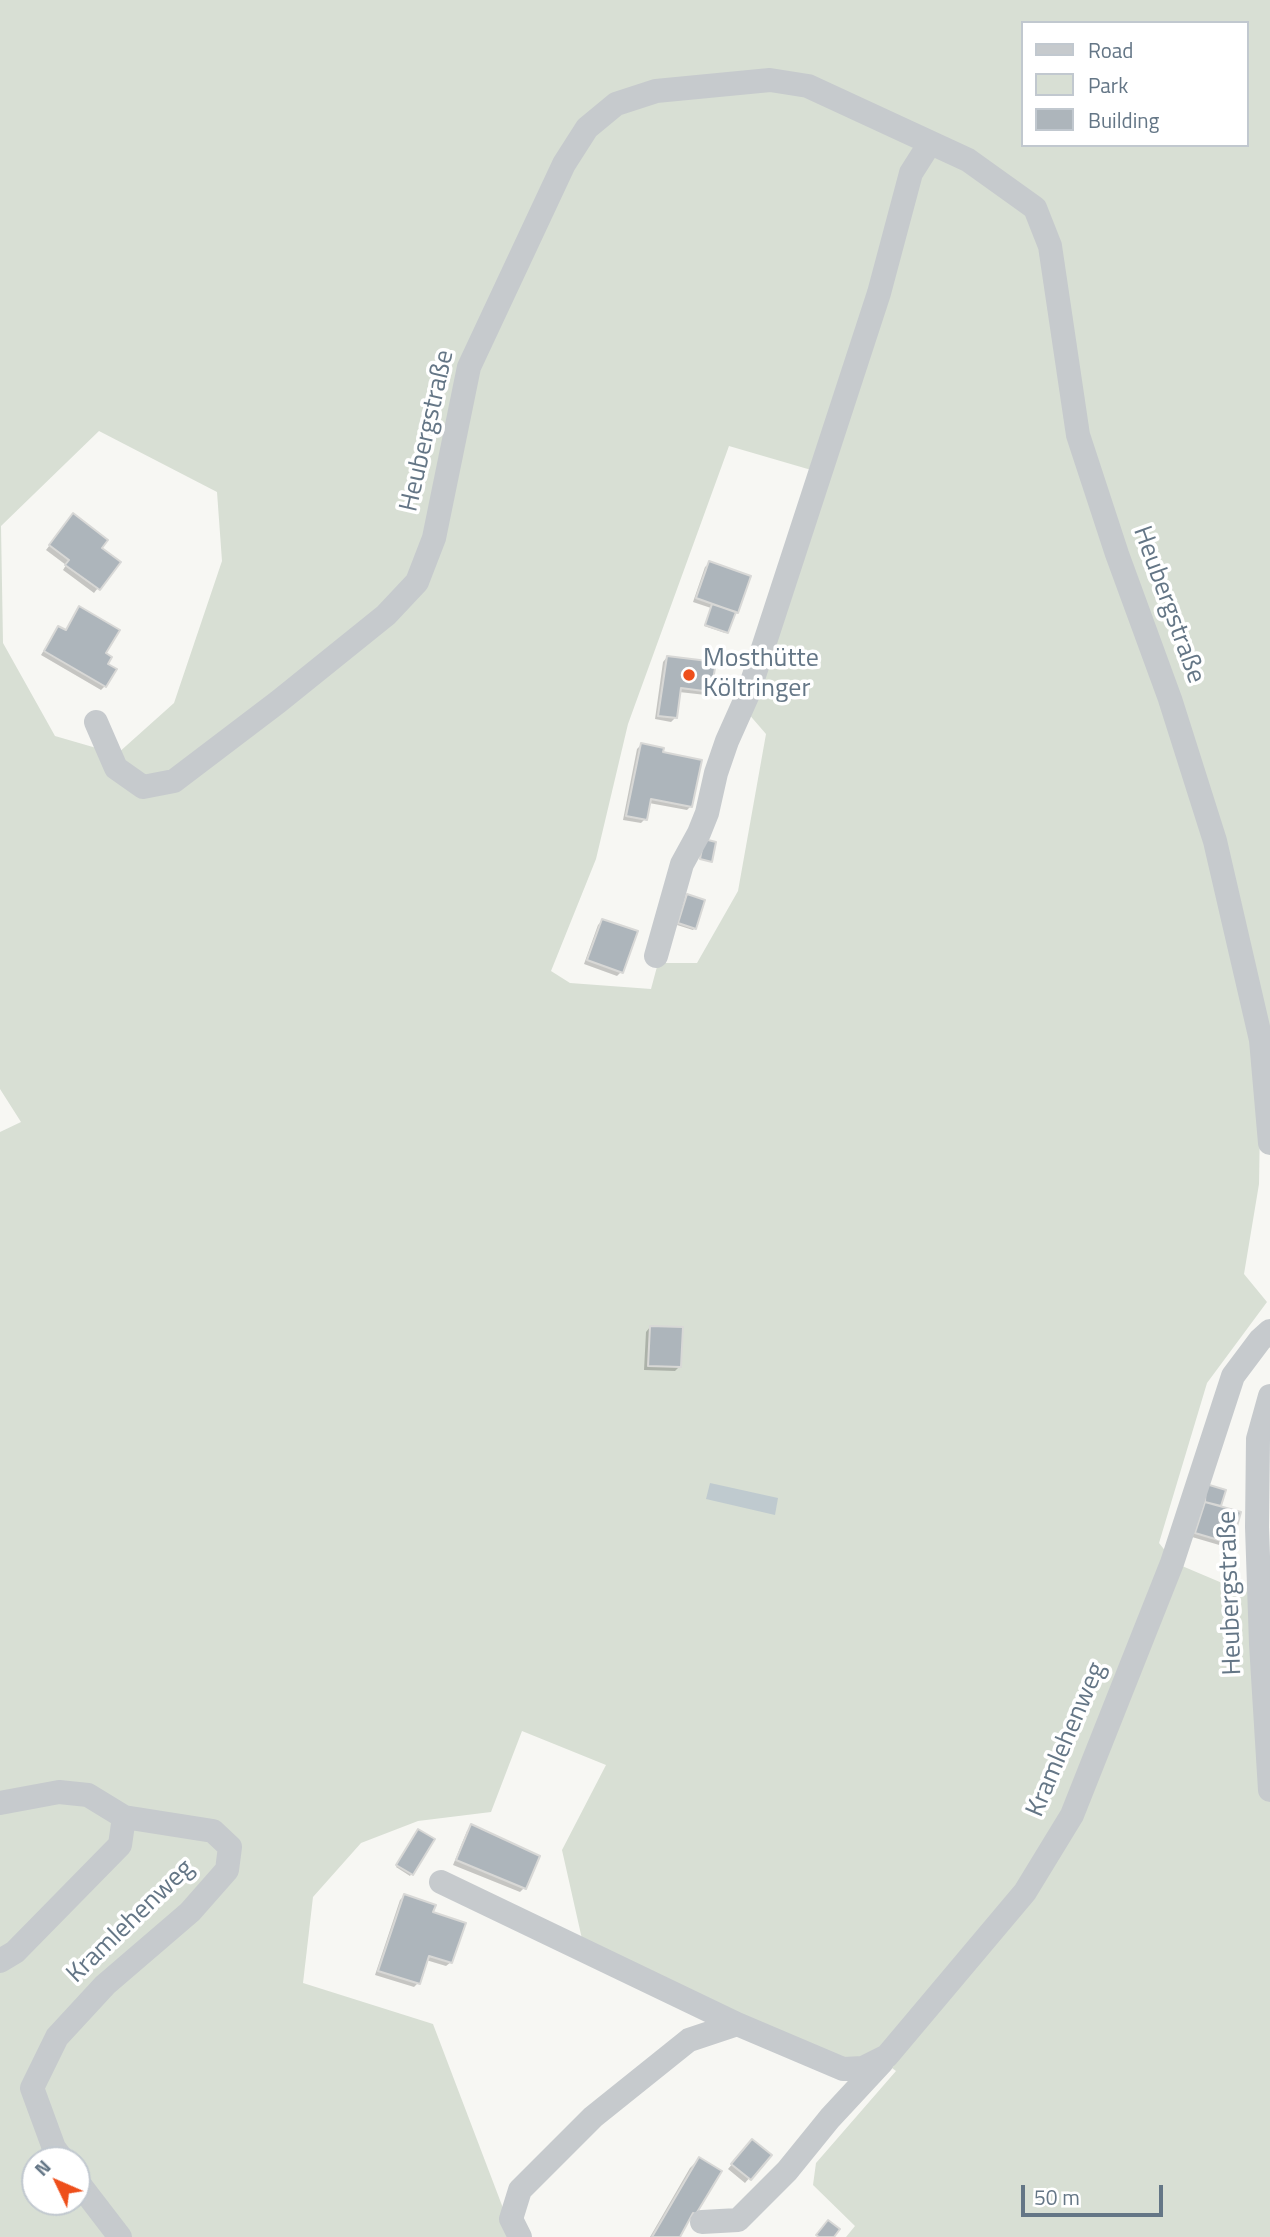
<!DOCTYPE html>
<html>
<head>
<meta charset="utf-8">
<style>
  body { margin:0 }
  #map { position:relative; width:1270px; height:2237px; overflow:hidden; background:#f7f7f3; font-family:"Titillium Web",sans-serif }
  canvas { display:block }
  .legend { position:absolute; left:1021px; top:21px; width:228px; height:126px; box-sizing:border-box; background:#fff; border:2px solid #c1c8cf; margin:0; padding:9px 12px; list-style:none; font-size:21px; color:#647686 }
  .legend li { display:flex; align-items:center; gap:14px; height:35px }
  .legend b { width:35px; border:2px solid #c1c8cf }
  .north { position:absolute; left:21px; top:2146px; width:70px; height:70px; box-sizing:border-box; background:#fff; border:2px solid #c1c8cf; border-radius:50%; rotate:314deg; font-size:19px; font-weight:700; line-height:28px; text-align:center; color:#647686 }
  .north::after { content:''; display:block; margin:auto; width:24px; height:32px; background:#ee4f1b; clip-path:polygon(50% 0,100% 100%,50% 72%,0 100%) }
  .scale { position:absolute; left:1021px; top:2185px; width:142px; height:32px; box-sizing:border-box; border:4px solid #647686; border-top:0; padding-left:9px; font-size:21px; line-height:24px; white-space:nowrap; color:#647686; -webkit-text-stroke:5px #fff; paint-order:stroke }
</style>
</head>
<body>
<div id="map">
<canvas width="1270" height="2237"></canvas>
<ul class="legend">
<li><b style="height:9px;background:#c6cacd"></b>Road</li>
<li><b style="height:19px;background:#d8dfd4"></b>Park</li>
<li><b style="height:19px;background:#adb5bb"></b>Building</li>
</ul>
<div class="north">N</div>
<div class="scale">50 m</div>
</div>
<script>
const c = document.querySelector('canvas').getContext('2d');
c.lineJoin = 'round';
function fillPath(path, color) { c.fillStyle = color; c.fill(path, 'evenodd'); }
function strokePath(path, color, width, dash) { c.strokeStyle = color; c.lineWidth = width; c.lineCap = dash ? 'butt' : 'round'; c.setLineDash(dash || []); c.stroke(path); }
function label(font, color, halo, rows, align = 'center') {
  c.font = font + ' "Titillium Web",sans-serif'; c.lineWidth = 7; c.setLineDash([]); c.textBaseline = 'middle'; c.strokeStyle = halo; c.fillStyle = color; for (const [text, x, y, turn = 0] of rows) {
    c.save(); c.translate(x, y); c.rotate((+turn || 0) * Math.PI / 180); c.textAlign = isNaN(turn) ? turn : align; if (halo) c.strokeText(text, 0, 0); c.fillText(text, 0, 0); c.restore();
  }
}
fillPath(new Path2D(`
  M0,0H1270V1050L1260,1126L1259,1184L1244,1274L1267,1302L1207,1383L1159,1543L1175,1563L1234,1588H1270V2237H846L855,2226L813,2185L816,2163L896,2071L876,2056L847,2061L816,2052L582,1939L562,1850L606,1765L522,1731L491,1812L418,1821L361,1843L313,1897L303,1983L433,2024L514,2237H0V1132L21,1122L0,1089ZM1023,23H1247V145H1023ZM99,431L217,492L222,561L174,703L117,754L55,736L3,643L1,526ZM729,446L825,474L747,712L766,734L738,891L697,963H658L651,989L570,983L551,971L596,859L628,724ZM35,2160H77V2202H35Z`), '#d8dfd4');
fillPath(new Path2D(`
  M710,1483L778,1498L775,1515L706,1499Z`), '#bfcacf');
fillPath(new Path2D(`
  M69,520L118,562L94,593L63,570L66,565L46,550Z
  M710,563L737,612L732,617L725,633L704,626L711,608L693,602L705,567Z
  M76,613L104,654L105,686L101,690L41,655L55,632L65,631Z
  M667,657L710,691L706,695L679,692L676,717L671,722L655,719L663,662Z
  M641,745L661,754L691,806L687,810L649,803L645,819L641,823L623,820L637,749Z
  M686,898L695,928L693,930L677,925Z
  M602,921L621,972L617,976L584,964L598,925Z
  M650,1327L679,1367L675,1371L644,1370L646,1332Z
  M1205,1488L1219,1505L1217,1507L1230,1543L1226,1547L1192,1537L1201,1508L1206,1503L1201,1501Z
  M471,1826L524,1888L520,1892L453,1865L467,1831Z
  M417,1832L433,1839L410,1876L396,1867Z
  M404,1896L451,1962L446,1966L426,1960L418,1983L414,1987L375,1975L400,1900Z
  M748,2145L769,2155L745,2183L728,2169Z
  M699,2159L695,2213L686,2222L678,2237H650L690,2168Z`), '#0003');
const building = new Path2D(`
  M73,513L108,540L102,548L121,562L100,590L65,565L69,560L49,545Z
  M709,561L751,576L738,613L696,598Z
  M712,604L736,612L728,633L705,625Z
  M79,606L120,630L106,653L112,657L108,664L117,669L106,687L44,651L58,626L66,630Z
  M667,656L716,662L711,692L681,688L677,718L658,716Z
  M641,743L664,748L663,752L702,760L692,807L651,799L647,820L626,816Z
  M704,839L716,842L712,862L700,859Z
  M687,894L705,900L696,929L678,923Z
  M602,919L638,931L623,973L587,960Z
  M650,1326L683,1327L681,1367L648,1366Z
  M1206,1484L1226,1490L1221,1506L1205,1502Z
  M1205,1502L1241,1512L1232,1544L1195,1533Z
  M471,1824L540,1856L526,1889L456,1860Z
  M418,1829L435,1839L413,1875L396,1865Z
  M404,1894L436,1905L433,1912L466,1923L452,1963L429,1956L420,1984L378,1971Z
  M752,2139L772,2155L751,2180L731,2164Z
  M699,2157L722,2171L696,2214L693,2213L680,2237H652Z
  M828,2220L840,2229L834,2237H819L816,2235Z`);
fillPath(building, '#adb5bb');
strokePath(building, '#d8d8d6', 2);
strokePath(new Path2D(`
  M96,722L116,768L143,787L174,781L278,702L386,615L417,582L434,538L469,367L564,164L587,128L616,104L656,91L770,80L808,86L968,160L1035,208L1050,246L1078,435L1117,554L1170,699L1215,841L1261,1040L1270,1143
  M656,956L682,864L699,833L707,813L716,773L727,741L748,694L879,293L911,173L930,143
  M1270,1396L1258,1439L1257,1527L1261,1644L1270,1790
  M0,1803L59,1792L88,1795L124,1817
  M441,1882L737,2024
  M0,1961L15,1952L120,1845L124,1817L213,1831L230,1847L227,1870L190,1912L105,1985L57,2037L32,2088L54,2148L63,2160
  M77,2181L120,2237
  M702,2222L738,2220L787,2171L830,2118L882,2062
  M520,2237L511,2219L520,2190L593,2117L689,2040L737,2024L843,2069L863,2068L887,2056L1025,1892L1072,1815L1172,1563L1233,1376L1260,1340L1270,1331`), '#c6cacd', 24);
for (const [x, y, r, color] of [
  [689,675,7,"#ee4f1b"]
]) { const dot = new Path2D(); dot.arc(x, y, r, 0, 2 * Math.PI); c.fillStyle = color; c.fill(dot); strokePath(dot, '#fff', 2.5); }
label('26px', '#647686', '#fff', [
  ["Heubergstraße",428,431,-77],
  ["Heubergstraße",1168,605,70],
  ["Heubergstraße",1231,1593,-92],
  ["Kramlehenweg",1067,1740,-67],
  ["Kramlehenweg",131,1922,-44]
]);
label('26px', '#647686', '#fff', [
  ["Mosthütte",703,660],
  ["Költringer",703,690]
], 'left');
</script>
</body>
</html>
